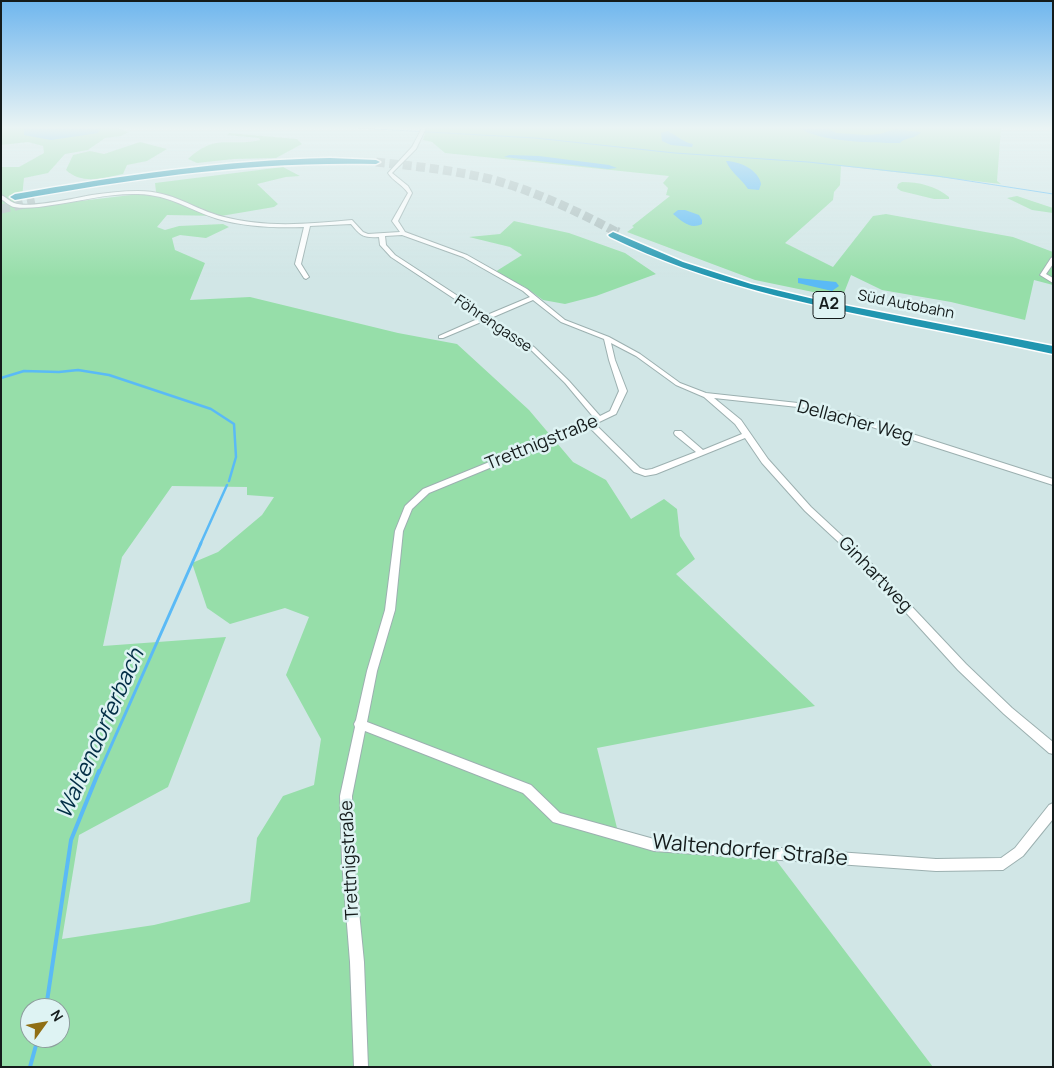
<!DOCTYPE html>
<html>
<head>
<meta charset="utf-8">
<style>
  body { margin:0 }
  #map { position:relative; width:1054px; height:1068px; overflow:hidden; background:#d1e6e6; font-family:Manrope,sans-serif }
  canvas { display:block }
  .frame { position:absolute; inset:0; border:2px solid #141b1b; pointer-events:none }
  .north { position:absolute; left:20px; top:998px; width:50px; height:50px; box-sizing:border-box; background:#def3f3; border:1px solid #8d9d9d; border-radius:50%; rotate:58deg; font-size:14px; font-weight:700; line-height:20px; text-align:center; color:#141b1b }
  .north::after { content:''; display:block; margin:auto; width:18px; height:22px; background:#906f14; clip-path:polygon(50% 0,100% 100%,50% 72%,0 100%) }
</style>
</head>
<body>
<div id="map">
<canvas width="1054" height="1068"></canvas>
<div class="frame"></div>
<div class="north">N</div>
</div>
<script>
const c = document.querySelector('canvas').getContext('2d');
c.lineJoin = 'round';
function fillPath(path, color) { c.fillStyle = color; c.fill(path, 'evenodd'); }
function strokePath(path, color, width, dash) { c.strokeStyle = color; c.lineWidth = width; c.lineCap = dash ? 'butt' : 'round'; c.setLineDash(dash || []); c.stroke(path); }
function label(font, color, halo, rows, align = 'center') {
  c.font = font + ' Manrope,sans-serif'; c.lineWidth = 5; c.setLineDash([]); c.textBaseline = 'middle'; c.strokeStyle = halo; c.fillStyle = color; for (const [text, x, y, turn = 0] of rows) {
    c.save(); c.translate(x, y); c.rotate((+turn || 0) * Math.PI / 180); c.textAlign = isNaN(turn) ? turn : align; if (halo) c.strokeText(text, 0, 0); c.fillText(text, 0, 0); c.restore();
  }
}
fillPath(new Path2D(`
  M1,128H118L129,132L121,136L105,138L88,150L65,154L48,173L24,178L21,208L156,192L155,183L283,167L300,176L286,177L257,184L278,204L274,207L221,216L167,215L157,227L165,230L179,226L223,224L229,227L206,238L180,235L172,238L175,250L205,263L190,300L250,297L398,333L457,344L529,410L573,462L606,480L631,519L664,499L677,509L680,536L695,559L676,574L815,706L597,748L619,836L766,847L933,1067H1V167H19L44,153L43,146L28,142L1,145ZM172,486L247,487V495L274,497L262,515L218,552L192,563L207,608L230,624L285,608L309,617L286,675L321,739L314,785L283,796L257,838L250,902L154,925L62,939L79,835L168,787L226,637L103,646L122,557ZM30,1008H60V1038H30Z
  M426,128H1001L997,181L1001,184L841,166L840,185L834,192L833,200L785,243L833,267L873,216L886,214L1013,237L1053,252V285L1034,280L1025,320L951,302L882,290L851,275L842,298L755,280L627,232L634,227L632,226L670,196L666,195L668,188L663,183L669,176L445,153L432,142L423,140Z
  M229,133L297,139L302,144L276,158L234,159L197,163L188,159C216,133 227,147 260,140L259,138L227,135Z
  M140,142L167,149L147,161L127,165L123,174C103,178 82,185 66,170L73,155L90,151L104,154Z
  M902,182C919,182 936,186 949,197V199H934L901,191L897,188L898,184Z
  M1017,196L1053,208V213L1032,210L1007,198Z
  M514,221L569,233L625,253L656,274L596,296L565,304L543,300L525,287L495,272L522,255L510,247L469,237L500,234Z`), '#96dea9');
fillPath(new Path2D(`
  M24,128H101L98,133L51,140L24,135Z
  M800,128H826L837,133L866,135L880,134L895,129L921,132C916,139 905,137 900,143C877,143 818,142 800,128Z
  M670,130L669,132C678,136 684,143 693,144L692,147L671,145L662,141L661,133Z
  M509,155L539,156L609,165L617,168L608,169L504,157Z
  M726,161C739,161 759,170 761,184L759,190L748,189C741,178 731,173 726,161Z
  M678,210H685L699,215L702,220V224C690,230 682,221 673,214Z
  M798,278L836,282L839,286L832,291L798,283Z`), '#5abaf6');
strokePath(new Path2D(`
  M357,128L535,138L675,153L808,162L937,176L1053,194
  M994,128L996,129`), '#5abaf6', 1);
strokePath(new Path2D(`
  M1,378L24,371L59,372L78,370L109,375L211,409L234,424L236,457L229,481
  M200,545L227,485`), '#5abaf6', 2.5);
strokePath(new Path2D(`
  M99,773L201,543`), '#5abaf6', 3);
strokePath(new Path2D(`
  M46,1008L71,840L99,771
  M30,1067L38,1038`), '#5abaf6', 4);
strokePath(new Path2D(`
  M376,162C414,166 453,170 490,179C535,191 577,211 618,233
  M1,209L35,202`), '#abbdbd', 9, [9, 4.5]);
strokePath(new Path2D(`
  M616,232L618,233`), '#abbdbd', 11, [11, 5.5]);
const street = new Path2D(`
  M422,128H426L416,149L392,173L408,186L412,193L398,221L405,232L467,255L527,289L565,320L609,337L640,354L680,383L706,393L807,404L853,415L1053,479V485L847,419L807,408L714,398L741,420L768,459L811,507L866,558L966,664L1012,708L1053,742V754L1049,753L1004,714L958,670L860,562L805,511L762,463L745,438L656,474L645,476L634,472L589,427L429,493L412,509L403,531L395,610L377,671L367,722L531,785L560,813L654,839L936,859L1001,858L1015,848L1049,805L1053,803V819L1023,856L1003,870L936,871L654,851L553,822L523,793L365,731L352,796L354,861L364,962L368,1067H354L350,962L342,861L340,796L355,727L354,724L356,720L367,671L385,610L395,531L405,506L423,489L595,419L565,383L530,349L486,320L443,338H439V336L482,317L391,257L380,245L379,237C363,238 361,236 351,224L310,226L301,264L309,277L306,279L304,278L295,264L304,227C275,228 246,227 218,219C189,210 171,195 138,194C109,193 81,201 52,205C40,207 26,209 14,207C9,206 5,201 1,199V195C6,197 9,201 14,203C28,209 76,198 92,195C107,193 122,191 138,191C174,191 192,209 224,217C266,228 309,224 352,220L363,232L368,234L400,232L392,221L408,193C403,185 393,181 388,173L412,147ZM402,235L463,257L523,291L530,297L487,315L395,255L386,245L385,236ZM533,300L561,322L604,339L609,360L619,391L610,411L600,416L569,381L534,347L491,318ZM611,343L636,356L676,385L704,397L735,424L742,434L703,450L681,431H675L674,433L675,435L696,452L652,469L646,470L640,468L595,424L616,414L627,391L615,360Z
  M1053,257V264L1046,274L1053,278V283L1040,275L1051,258Z`);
const highway = new Path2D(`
  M330,158L376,160L380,162L376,164C254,161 135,178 15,200L10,197L15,194C120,176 224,160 330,158Z
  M613,232L683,262L751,284L818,300L1053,346V354C1006,344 959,334 911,325C806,304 707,284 610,237L608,235Z`);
strokePath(street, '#9cb0b0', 2);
strokePath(highway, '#fff', 3);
fillPath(street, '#fff');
fillPath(highway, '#2196b0');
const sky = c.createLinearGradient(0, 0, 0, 278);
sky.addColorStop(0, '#6fb6ee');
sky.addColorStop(0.46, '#eaf4f4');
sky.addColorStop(1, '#eaf4f400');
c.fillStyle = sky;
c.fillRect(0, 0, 1054, 278);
label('15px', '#141b1b', '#def3f3', [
  ["Süd Autobahn",906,305,11],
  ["Föhrengasse",493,324,34]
]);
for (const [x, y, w] of [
  [829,305,32]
]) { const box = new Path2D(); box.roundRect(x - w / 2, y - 13.5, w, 27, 4); c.fillStyle = '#def3f3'; c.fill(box); strokePath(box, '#141b1b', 1); }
label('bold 16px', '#141b1b', null, [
  ["A2",829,305]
]);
label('18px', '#141b1b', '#def3f3', [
  ["Dellacher Weg",855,422,15],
  ["Trettnigstraße",542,443,-22],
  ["Ginhartweg",875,575,46],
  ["Trettnigstraße",350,860,-93]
]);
label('21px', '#141b1b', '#def3f3', [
  ["Waltendorfer Straße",750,851,5]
]);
label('italic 22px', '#022d45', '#def3f3', [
  ["Waltendorferbach",101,734,-66]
]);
</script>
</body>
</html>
